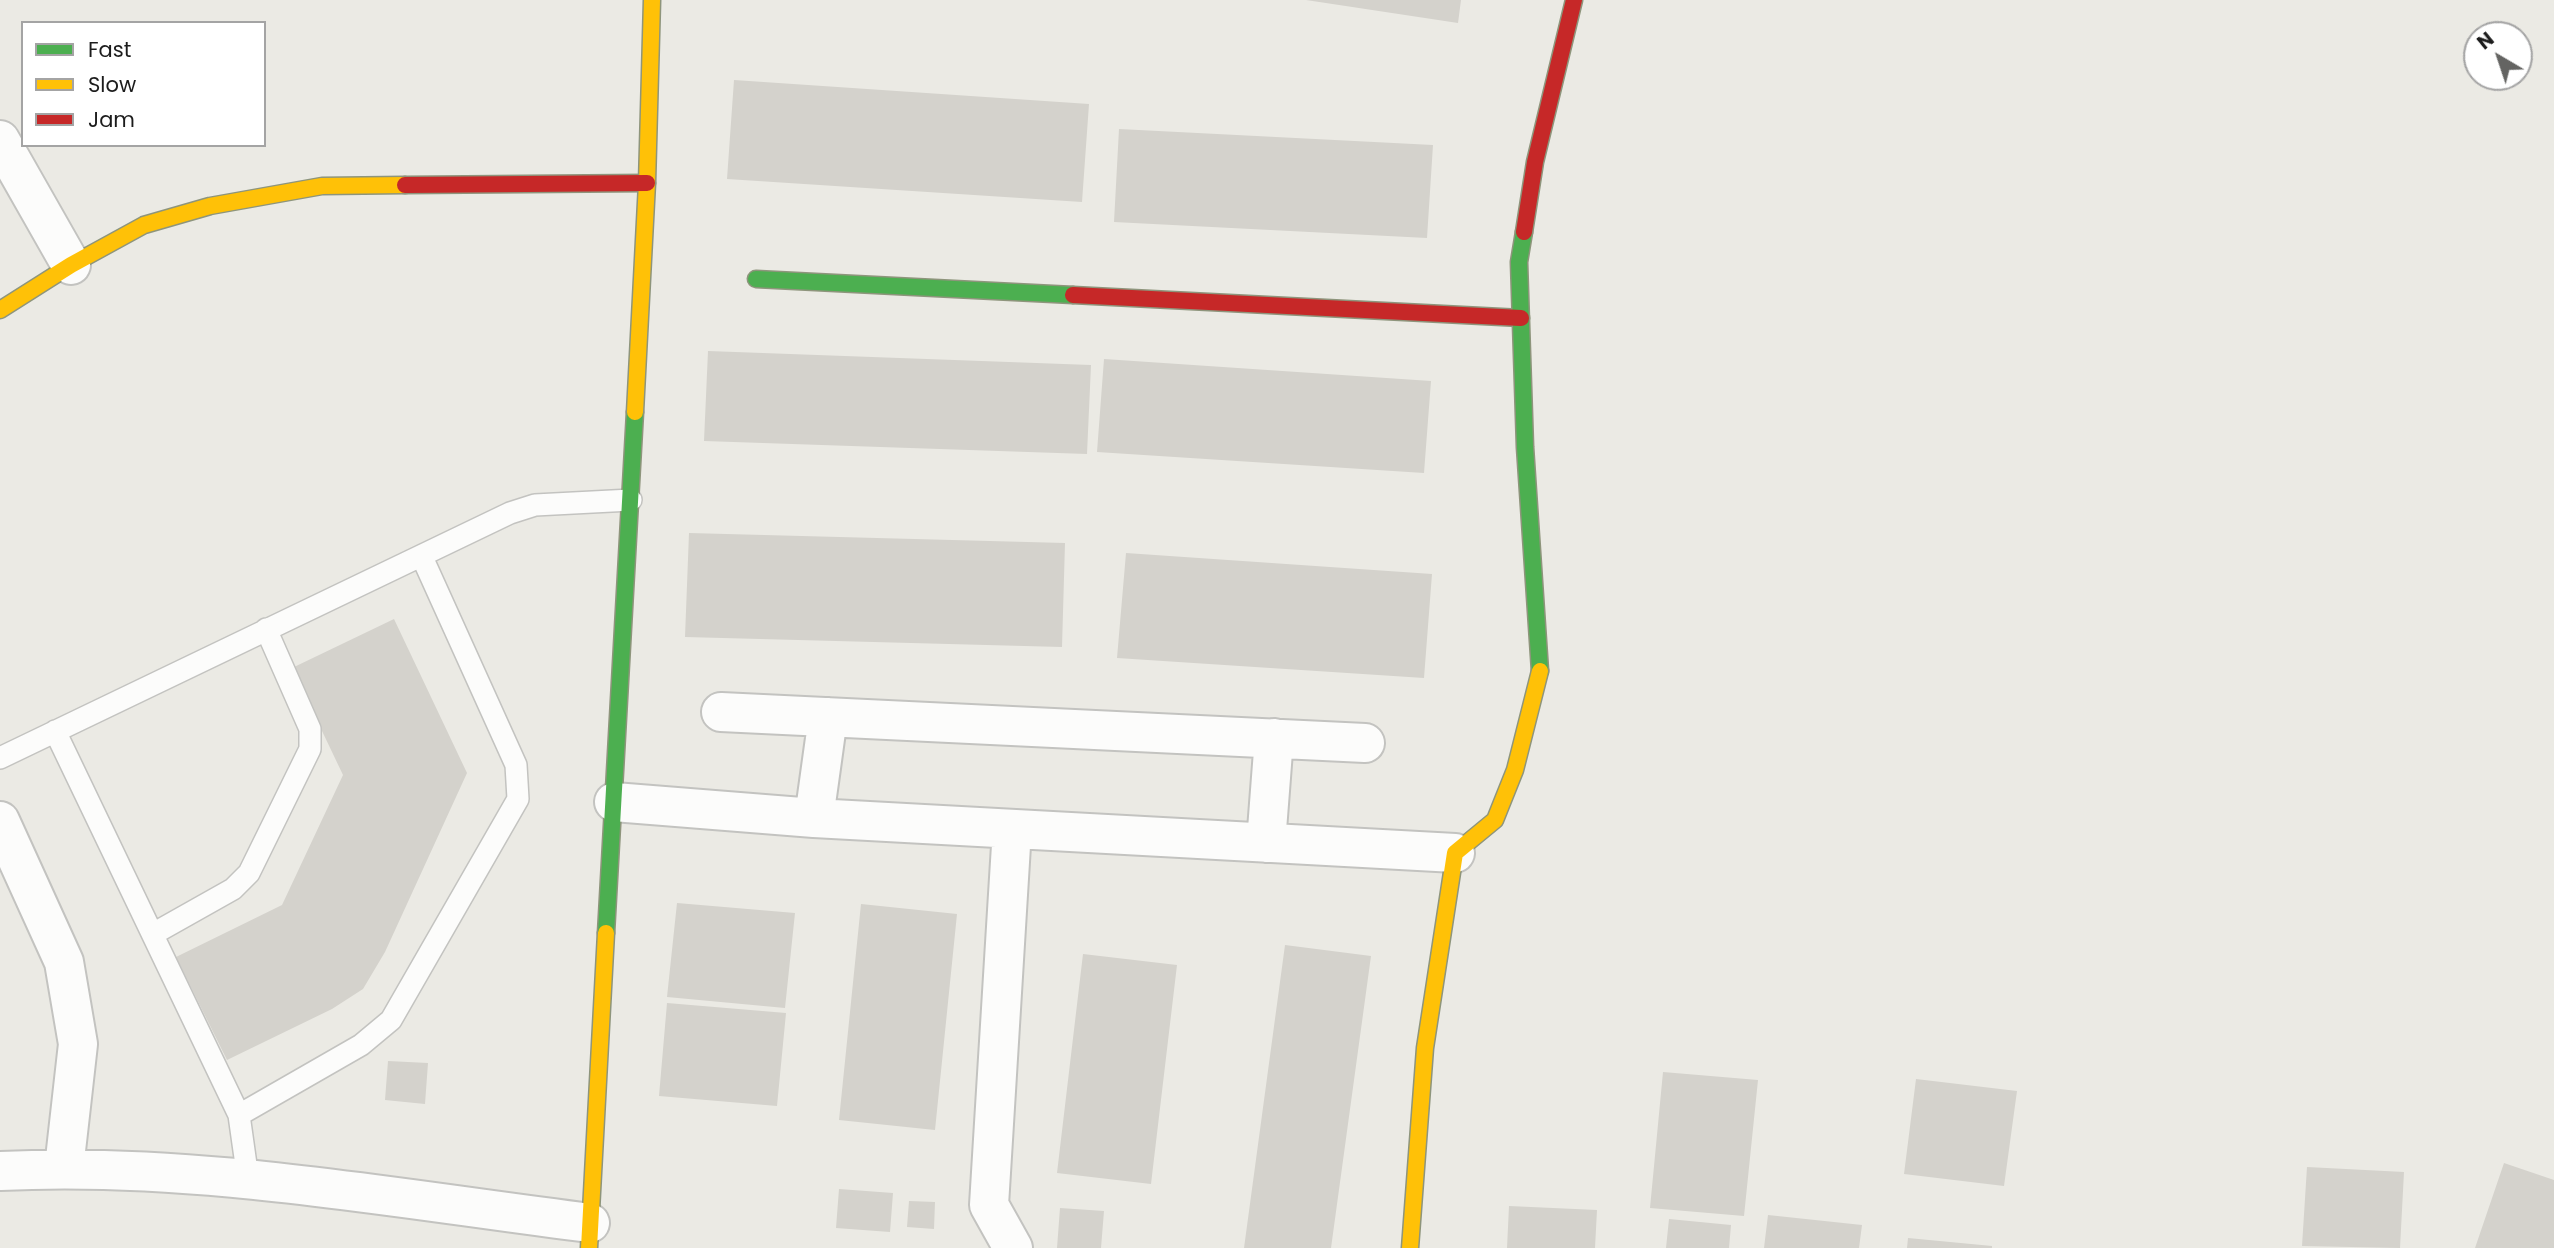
<!DOCTYPE html>
<html>
<head>
<meta charset="utf-8">
<style>
  body { margin:0 }
  #map { position:relative; width:2554px; height:1248px; overflow:hidden; background:#ebeae4; font-family:Poppins,sans-serif }
  canvas { display:block }
  .legend { position:absolute; left:21px; top:21px; width:245px; height:126px; box-sizing:border-box; background:#fff; border:2px solid #a4a4a4; margin:0; padding:9px 12px; list-style:none; font-size:21px; color:#1c1c1c }
  .legend li { display:flex; align-items:center; gap:14px; height:35px }
  .legend b { width:35px; border:2px solid #a4a4a4 }
  .north { position:absolute; left:2463px; top:21px; width:70px; height:70px; box-sizing:border-box; background:#fff; border:2px solid #a4a4a4; border-radius:50%; rotate:321deg; font-size:19px; font-weight:700; line-height:28px; text-align:center; color:#1c1c1c }
  .north::after { content:''; display:block; margin:auto; width:24px; height:32px; background:#646462; clip-path:polygon(50% 0,100% 100%,50% 72%,0 100%) }
</style>
</head>
<body>
<div id="map">
<canvas width="2554" height="1248"></canvas>
<ul class="legend">
<li><b style="height:9px;background:#4caf50"></b>Fast</li>
<li><b style="height:9px;background:#ffc107"></b>Slow</li>
<li><b style="height:9px;background:#c62828"></b>Jam</li>
</ul>
<div class="north">N</div>
</div>
<script>
const c = document.querySelector('canvas').getContext('2d');
c.lineJoin = 'round';
function fillPath(path, color) { c.fillStyle = color; c.fill(path, 'evenodd'); }
function strokePath(path, color, width, dash) { c.strokeStyle = color; c.lineWidth = width; c.lineCap = dash ? 'butt' : 'round'; c.setLineDash(dash || []); c.stroke(path); }
fillPath(new Path2D(`
  M1306,0H1461L1458,23Z
  M734,80L1089,104L1082,202L727,179Z
  M1119,129L1433,145L1427,238L1114,222Z
  M708,351L1091,365L1087,454L704,441Z
  M1104,359L1431,381L1424,473L1097,452Z
  M689,533L1065,543L1062,647L685,637Z
  M1126,553L1432,574L1424,678L1117,658Z
  M394,619L467,773L385,952L363,989L332,1009L227,1060L176,957L282,905L343,775L292,668Z
  M677,903L795,913L785,1008L667,997Z
  M861,904L957,914L935,1130L839,1120Z
  M1285,945L1371,956L1331,1248H1244Z
  M1083,954L1177,965L1151,1184L1057,1173Z
  M667,1003L786,1013L777,1106L659,1096Z
  M388,1061L428,1063L425,1104L385,1100Z
  M1663,1072L1758,1080L1744,1216L1650,1208Z
  M1916,1079L2017,1091L2004,1186L1904,1174Z
  M2504,1163L2554,1180V1248H2475Z
  M2307,1167L2404,1172L2400,1248L2302,1246Z
  M839,1189L893,1193L890,1232L836,1228Z
  M909,1201L935,1202L934,1229L907,1227Z
  M1509,1206L1597,1210L1595,1248H1507Z
  M1060,1208L1104,1211L1101,1248H1057Z
  M1768,1215L1862,1225L1859,1248H1764Z
  M1669,1219L1731,1225L1729,1248H1666Z
  M1908,1238L1992,1246V1248H1907Z`), '#d4d2cc');
const lane = new Path2D(`
  M55,731L239,1115L248,1179
  M0,758L510,513L535,505L631,500
  M153,934L233,889L249,873L310,749V729L266,629
  M239,1115L361,1045L391,1020L518,799L516,765L422,557`);
const street = new Path2D(`
  M0,140L71,265
  M721,712L1365,743
  M614,802L814,818L1455,853
  M814,818L828,717
  M0,821L64,962L78,1044L64,1168
  M1012,829L989,1205L1013,1248
  M1266,843L1274,738
  M0,1171C194,1161 397,1199 590,1223`);
const fast = new Path2D(`
  M1524,232L1519,262L1525,447L1540,671
  M756,279L1073,295
  M606,933L635,412`);
const slow = new Path2D(`
  M0,310L71,265L144,225L210,206L322,186L405,185
  M635,412L647,183L652,0
  M589,1248L606,933
  M1410,1248L1425,1048L1455,853L1495,820L1515,770L1540,671`);
const jam = new Path2D(`
  M405,185L647,183
  M1524,232L1535,162L1574,0
  M1073,295L1521,318`);
strokePath(lane, '#c3c3c0', 24);
strokePath(street, '#c3c3c0', 42);
strokePath(fast, '#8e957c', 19);
strokePath(slow, '#8e957c', 19);
strokePath(jam, '#8e957c', 19);
strokePath(lane, '#fcfcfb', 21);
strokePath(street, '#fcfcfb', 38);
strokePath(fast, '#4caf50', 16);
strokePath(slow, '#ffc107', 16);
strokePath(jam, '#c62828', 16);
</script>
</body>
</html>
